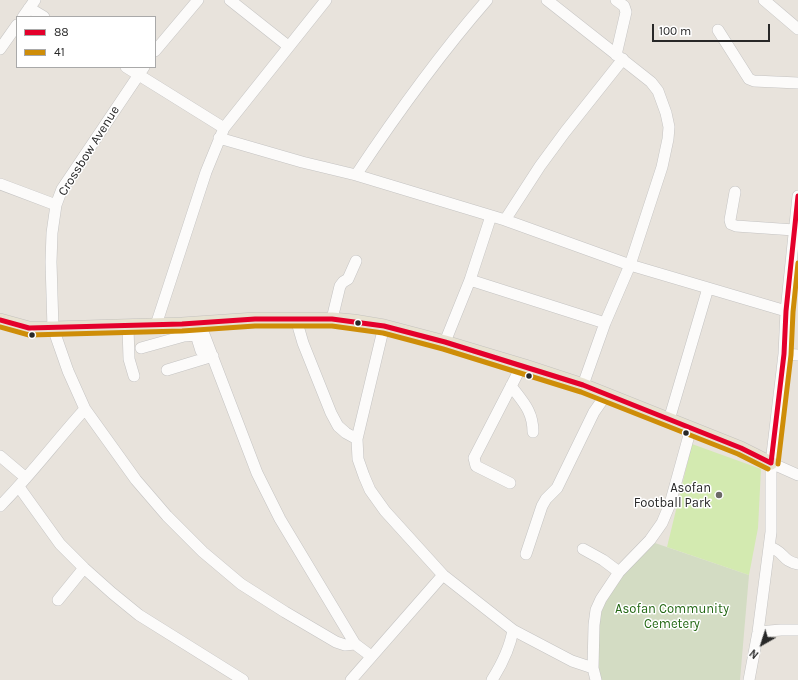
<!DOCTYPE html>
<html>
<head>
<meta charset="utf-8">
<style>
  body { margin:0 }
  #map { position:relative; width:798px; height:680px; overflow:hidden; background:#e8e3dc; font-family:Karla,sans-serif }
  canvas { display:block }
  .legend { position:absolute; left:16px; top:16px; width:140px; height:52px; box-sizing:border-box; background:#fff; border:1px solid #a9a9a9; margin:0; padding:5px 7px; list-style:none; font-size:12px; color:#282828 }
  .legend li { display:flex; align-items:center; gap:8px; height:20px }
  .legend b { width:20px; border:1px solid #a9a9a9 }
  .north { position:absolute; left:742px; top:624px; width:40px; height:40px; -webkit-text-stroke:3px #fff; paint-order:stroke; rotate:219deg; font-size:11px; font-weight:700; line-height:16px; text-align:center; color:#282828 }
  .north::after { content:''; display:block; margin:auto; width:14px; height:18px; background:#282828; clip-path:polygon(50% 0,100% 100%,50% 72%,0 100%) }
  .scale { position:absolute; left:652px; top:24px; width:118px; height:18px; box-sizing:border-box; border:2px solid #282828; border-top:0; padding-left:5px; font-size:12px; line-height:14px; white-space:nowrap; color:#282828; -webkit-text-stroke:3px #fff; paint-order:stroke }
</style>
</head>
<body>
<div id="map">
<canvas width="798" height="680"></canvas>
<ul class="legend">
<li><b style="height:5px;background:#e4002b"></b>88</li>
<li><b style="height:5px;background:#ce8d08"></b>41</li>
</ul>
<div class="north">N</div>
<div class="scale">100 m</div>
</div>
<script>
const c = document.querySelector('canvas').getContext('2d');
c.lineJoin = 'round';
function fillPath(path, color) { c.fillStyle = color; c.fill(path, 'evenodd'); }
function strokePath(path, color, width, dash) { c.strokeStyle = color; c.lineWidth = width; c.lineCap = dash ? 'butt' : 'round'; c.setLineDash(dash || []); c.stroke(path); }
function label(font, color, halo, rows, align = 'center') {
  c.font = font + ' Karla,sans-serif'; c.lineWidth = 3; c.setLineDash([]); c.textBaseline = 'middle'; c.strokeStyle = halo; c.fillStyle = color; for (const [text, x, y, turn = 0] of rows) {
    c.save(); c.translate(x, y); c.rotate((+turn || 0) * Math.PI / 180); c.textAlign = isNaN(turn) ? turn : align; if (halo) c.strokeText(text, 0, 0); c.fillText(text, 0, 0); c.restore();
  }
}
fillPath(new Path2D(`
  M652,542L749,575L740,680H601L598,665L599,621L603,603L620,577Z`), '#d3dcc3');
fillPath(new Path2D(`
  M692,444L761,469L758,528L749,575L667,547Z`), '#d3eab0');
const minor = new Path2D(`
  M230,0L288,46
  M547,0L651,82L658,91L666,113L669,127L668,139L662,167L630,265L605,323L583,385
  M764,0L798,29
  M29,8L44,17
  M23,17L35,0
  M718,30L749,79L754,81L798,83
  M0,49L17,25
  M155,51L198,0
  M616,55L626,12L624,6L616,0
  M126,67L224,128
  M144,67L62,189L56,205L52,233L51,262L53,328L68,371L85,409L136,480L167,516L203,552L241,584L285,612L336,642L345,645L355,644
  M219,138L302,162L356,175L505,220L630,265L786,311
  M356,175C396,115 439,55 487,0
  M0,184L56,205
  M735,192L730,220L731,224L736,226L794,230
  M505,220L540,166L565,132L623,59
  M470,280L605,323
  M296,319L303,343L331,413L338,426L346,433L357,439
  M332,319L340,286L343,282L348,279L356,261
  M200,324L257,473L280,519L355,644L371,656
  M156,325L206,172L224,128L326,0
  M384,326L357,439L358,459L364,476L370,490L385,511L443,575L513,630L572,661L593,668
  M128,327L129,359L134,376
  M445,342L470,280L491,216
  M141,348L184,336L195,335L197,338L201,351
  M784,354L798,355
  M167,370L213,356
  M511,386C523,402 533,411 533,432
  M669,420L708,288
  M0,456L26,478
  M771,463L798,475
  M510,483L476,466L474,458L522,365
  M19,487L60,544L84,568L112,593L139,615L243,680
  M0,506C30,476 56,441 85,409
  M769,547C785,551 781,561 798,564
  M583,549L603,560L619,572
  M526,554L542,506L546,499L557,488L594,412L606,395
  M58,600L84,568
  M758,632L781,630H798
  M351,680L443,575
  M492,680C502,664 510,648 513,630
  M596,680L593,668L594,625L596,610L601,599L619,572L650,540L662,523L670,504L691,428
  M749,680L758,632L771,532V463L784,354L786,311L798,196`);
const major = new Path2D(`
  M0,320L29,328H53L182,324L255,319H332L354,321L384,326L445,342L525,366L583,385L741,448L771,463`);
strokePath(minor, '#c4c3c2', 12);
strokePath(major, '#c4c2bf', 14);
strokePath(minor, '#fcfbfa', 11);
strokePath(major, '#e7e2d1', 13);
strokePath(new Path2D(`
  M0,320L29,328L182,324L255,319H332L384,326L445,342L583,385L741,448L771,463
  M771,463L784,354L786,311L798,196`), '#e4002b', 5);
strokePath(new Path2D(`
  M0,327L29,335L182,331L255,326H332L383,333L443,349L581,392L738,454L768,469
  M778,464L791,355L793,312L798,263`), '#ce8d08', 5);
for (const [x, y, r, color] of [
  [358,323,3.5,"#282828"],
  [32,335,3.5,"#282828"],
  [529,376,3.5,"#282828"],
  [686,433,3.5,"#282828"],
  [719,495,4,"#6b6967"]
]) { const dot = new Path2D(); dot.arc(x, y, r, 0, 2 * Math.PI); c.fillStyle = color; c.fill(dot); strokePath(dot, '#fff', 1.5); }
label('13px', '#282828', '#fff', [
  ["Crossbow Avenue",89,151,-58]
]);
label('13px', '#282828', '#fff', [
  ["Asofan",711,488],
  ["Football Park",711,503]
], 'right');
label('13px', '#246815', '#fff', [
  ["Asofan Community",672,609],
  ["Cemetery",672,624]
]);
</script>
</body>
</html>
